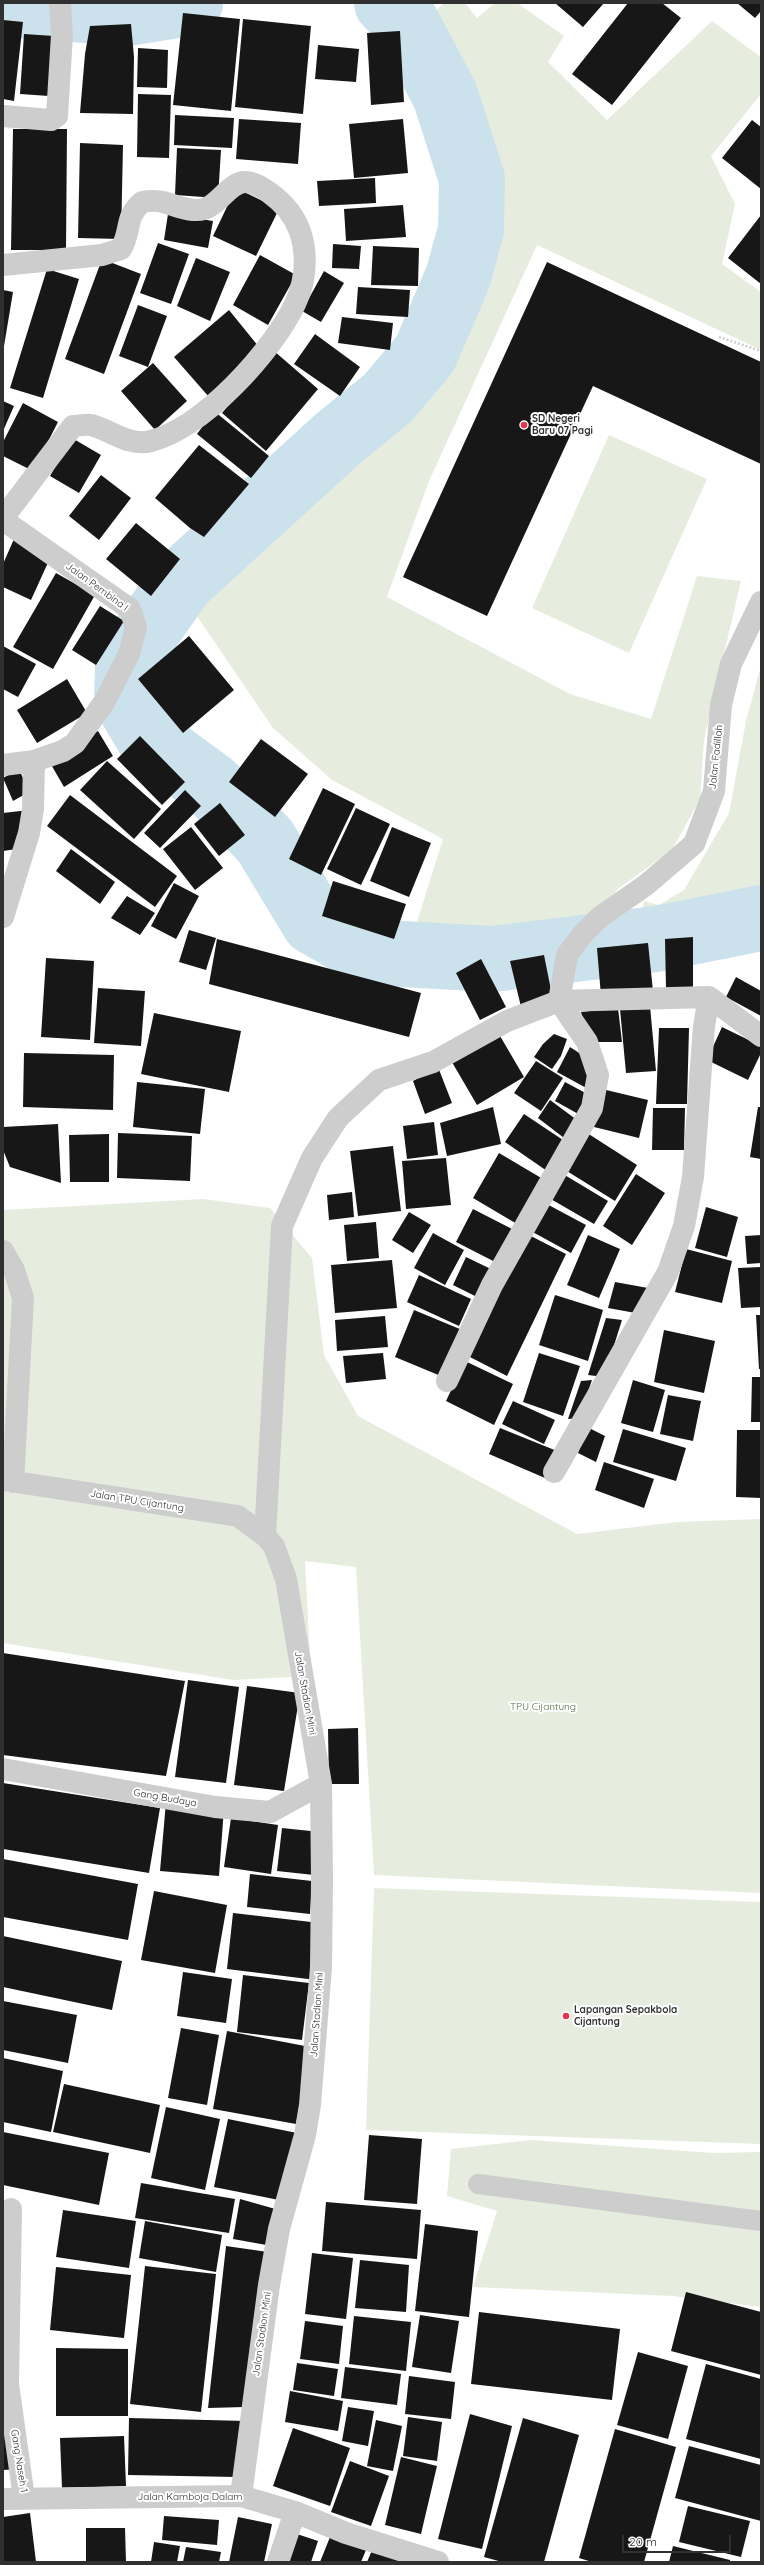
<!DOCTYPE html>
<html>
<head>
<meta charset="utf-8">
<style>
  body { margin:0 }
  #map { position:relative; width:764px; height:2565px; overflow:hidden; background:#fff; font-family:Quicksand,sans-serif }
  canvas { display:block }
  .frame { position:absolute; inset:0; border:4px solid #303030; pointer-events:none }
  .scale { position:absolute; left:622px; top:2535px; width:109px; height:18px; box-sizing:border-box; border:2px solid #303030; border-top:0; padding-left:5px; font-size:12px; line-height:14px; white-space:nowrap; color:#303030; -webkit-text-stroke:3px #fff; paint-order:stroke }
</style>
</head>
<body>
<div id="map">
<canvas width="764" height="2565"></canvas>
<div class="frame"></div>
<div class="scale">20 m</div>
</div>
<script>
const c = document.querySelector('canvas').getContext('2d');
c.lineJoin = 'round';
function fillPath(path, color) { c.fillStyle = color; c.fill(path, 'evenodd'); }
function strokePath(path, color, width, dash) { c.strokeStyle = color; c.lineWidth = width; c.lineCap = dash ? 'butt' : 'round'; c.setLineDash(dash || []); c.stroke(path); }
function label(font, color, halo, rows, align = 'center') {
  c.font = font + ' Quicksand,sans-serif'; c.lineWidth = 4; c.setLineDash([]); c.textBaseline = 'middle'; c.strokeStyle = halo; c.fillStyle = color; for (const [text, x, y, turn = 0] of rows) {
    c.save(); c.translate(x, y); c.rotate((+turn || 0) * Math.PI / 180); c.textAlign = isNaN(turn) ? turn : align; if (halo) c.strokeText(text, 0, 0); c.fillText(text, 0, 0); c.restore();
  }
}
fillPath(new Path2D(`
  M444,3H465L477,18L495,3H517L564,36L548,62L607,120L712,21L761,57V94L711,156L735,204L722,264L761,292V350L537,245L429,481L387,597L570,694L651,719L697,576L741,581L704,740L700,799L672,850L619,888L573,938L501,948L410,944L443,839L332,780L273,728L186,600L288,504L390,420L456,328L484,230L474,131L423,22Z
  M609,435L707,479L629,653L532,608Z
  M761,666V890L702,914L637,933L644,901L659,905L684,890L729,813L746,721Z
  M203,1199L270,1208L312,1258L324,1355L358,1416L577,1534L677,1522L761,1519L760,1893L374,1875L356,1567L305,1561L311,1676L233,1680L3,1643V1210Z
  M374,1888L761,1902V2144L366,2130Z
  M531,2140L714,2153L761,2152V2307L673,2296L473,2287L497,2211L447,2196L451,2149Z`), '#e7edde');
strokePath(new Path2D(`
  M387,3L406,22L445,95L472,179L471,230L458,277L425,354L388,398L340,437L182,581L140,641L128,667L127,701L151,741L211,785L265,841L314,922L366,952L493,959L656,939L761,918
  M3,4L128,13L190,3`), '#cbe2ec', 66);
fillPath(new Path2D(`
  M555,3H604L583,27Z
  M628,3H662L681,18L612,105L572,74Z
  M737,3H761V11L755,18Z
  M183,13L240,19L231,111L173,105Z
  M243,19L311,26L303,114L235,107Z
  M3,20L23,22L14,101L3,99Z
  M131,24L134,57L133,114L80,113L85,54L90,26Z
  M400,31L404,102L371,105L367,33Z
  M24,34L54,36L49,96L20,94Z
  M318,45L359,49L356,82L315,79Z
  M138,48L168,50L167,88L137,87Z
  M138,94L171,95L169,158L137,157Z
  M175,115L234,118L232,148L174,145Z
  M239,119L301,123L298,164L236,159Z
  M403,119L408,173L354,178L349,124Z
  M752,120L761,127V189L722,158Z
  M13,129H67L66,250H11Z
  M80,143L123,145L121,239L78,238Z
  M177,148L221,150L218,198L175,195Z
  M375,178L376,203L319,206L317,181Z
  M236,188L279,209L256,256L213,236Z
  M403,205L406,237L346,241L344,209Z
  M168,214L213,221L208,248L164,240Z
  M761,215V284L728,258Z
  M158,243L189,254L171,304L140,293Z
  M333,244L361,246L359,269L332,268Z
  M373,246L419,248L418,286L371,285Z
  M260,255L296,275L268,325L233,305Z
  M196,258L230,272L210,321L177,306Z
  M102,259L141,274L104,374L65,359Z
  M547,262L761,362V464L593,386L487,616L403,577Z
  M47,269L79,279L43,398L10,388Z
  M324,271L344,283L321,322L302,311Z
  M358,287L410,290L408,317L356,314Z
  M3,290L13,292L4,346H3Z
  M138,305L167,316L148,367L119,356Z
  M229,310L263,352L209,397L174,357Z
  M342,317L393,323L390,350L338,343Z
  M315,334L360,367L340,396L294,364Z
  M274,351L318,389L266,451L222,413Z
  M153,363L187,401L155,430L121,391Z
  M3,401L14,406L3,431Z
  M23,403L58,422L33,471L3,456V442Z
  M214,411L269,456L251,478L197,434Z
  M72,438L101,455L79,493L50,476Z
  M199,445L249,484L204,537L190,528L155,498Z
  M101,475L131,498L99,540L69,516Z
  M136,523L180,559L151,596L106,559Z
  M14,539L51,556L31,600L3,587V564Z
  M56,573L95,595L53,669L13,647Z
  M100,606L124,621L96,665L72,650Z
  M189,636L234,690L183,733L138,679Z
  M3,646L36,664L18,697L3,689Z
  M67,679L87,713L37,743L17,710Z
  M98,731L113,756L64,787L49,761Z
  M140,736L185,782L162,805L117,759Z
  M261,739L308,774L275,817L229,782Z
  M107,761L161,809L134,839L80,790Z
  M19,769L29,792L13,801L3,778Z
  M323,788L355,804L321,875L289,859Z
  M185,790L201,806L160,848L144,833Z
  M70,795L177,876L155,907L47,826Z
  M220,803L245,835L219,856L194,824Z
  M356,808L390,824L361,885L327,869Z
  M29,810L17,849L3,851V813Z
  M191,827L223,868L195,890L163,849Z
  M392,827L431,843L409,897L370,881Z
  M71,849L115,882L100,904L56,871Z
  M333,881L406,904L394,939L322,916Z
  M174,883L199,896L176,939L151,926Z
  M127,896L155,913L140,935L111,918Z
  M189,930L216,938L206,970L179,962Z
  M693,937V988L666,989L665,939Z
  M217,939L421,993L409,1037L209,984Z
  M648,943L653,991L601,996L597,948Z
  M544,955L553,1000L522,1011L510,961Z
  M46,958L94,961L90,1040L41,1037Z
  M481,959L506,1007L480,1020L456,973Z
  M736,977L761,991V1016L726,997Z
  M98,988L145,991L141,1046L94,1043Z
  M650,1006L656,1071L626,1073L620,1009Z
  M618,1008L622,1042H589L581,1012Z
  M154,1013L241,1031L229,1092L141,1074Z
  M722,1027L761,1046V1053L748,1080L707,1060Z
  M659,1028H689L687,1104H656Z
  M496,1029L524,1077L477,1105L449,1057Z
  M554,1034L567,1039L561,1056L552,1069L534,1057L543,1044Z
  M570,1047L593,1062L590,1090L557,1072Z
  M24,1053L114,1055L113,1110L23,1107Z
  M536,1061L563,1078L541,1111L514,1093Z
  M438,1067L452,1103L425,1114L413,1081Z
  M137,1082L205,1089L200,1134L133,1127Z
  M565,1082L591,1096L580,1115L555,1101Z
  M602,1089L648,1100L639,1138L594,1127Z
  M550,1100L581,1123L568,1141L538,1118Z
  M493,1107L501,1144L447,1156L440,1123Z
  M758,1107H761V1159L750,1157Z
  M653,1108H685L684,1150H652Z
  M524,1114L566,1142L547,1171L505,1142Z
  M434,1122L438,1155L407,1159L403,1126Z
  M58,1124L61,1183L10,1167L3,1150V1127Z
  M584,1131L637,1165L615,1201L562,1168Z
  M118,1133L192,1136L190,1181L117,1178Z
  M109,1134V1182H70L69,1135Z
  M393,1146L401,1211L358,1216L350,1151Z
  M499,1153L548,1182L522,1227L473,1198Z
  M446,1158L451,1205L406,1209L402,1161Z
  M563,1174L608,1201L594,1224L549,1198Z
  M636,1174L665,1193L632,1245L603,1226Z
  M352,1192L354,1217L329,1220L327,1195Z
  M543,1202L586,1225L571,1253L529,1230Z
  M706,1207L738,1217L727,1257L695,1248Z
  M473,1209L516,1231L499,1264L456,1242Z
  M409,1212L431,1225L413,1253L392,1240Z
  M376,1222L379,1258L347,1261L344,1225Z
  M433,1233L464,1250L445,1285L414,1268Z
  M525,1233L566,1254L507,1376L466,1355Z
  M588,1235L620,1249L599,1298L567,1285Z
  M761,1235V1263L747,1264L745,1236Z
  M686,1249L732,1261L722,1303L675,1292Z
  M466,1257L495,1271L481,1299L453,1285Z
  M392,1260L397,1308L335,1313L331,1265Z
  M761,1267V1307L741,1308L738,1268Z
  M419,1275L471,1299L459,1326L407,1302Z
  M615,1282L648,1288L641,1314L608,1308Z
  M555,1295L603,1310L588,1361L539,1345Z
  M414,1310L467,1332L448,1379L395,1357Z
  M756,1315H761V1369H759Z
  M385,1316L388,1347L337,1351L335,1320Z
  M606,1318L622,1320L604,1377L588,1375Z
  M664,1330L715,1341L704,1393L654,1382Z
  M383,1353L386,1379L346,1383L343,1356Z
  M539,1353L580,1366L563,1416L523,1402Z
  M465,1361L513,1384L494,1425L446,1401Z
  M752,1377H761V1422H751Z
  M592,1380L579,1418L568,1419L581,1381Z
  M633,1380L665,1390L653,1432L621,1423Z
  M668,1395L701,1401L693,1441L660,1434Z
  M513,1401L555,1420L544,1444L502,1424Z
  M587,1427L605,1436L596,1462L578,1453Z
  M500,1428L557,1451L545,1478L489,1454Z
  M623,1429L686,1448L676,1481L613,1462Z
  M737,1430H761V1498L736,1497Z
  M604,1462L654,1479L644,1508L595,1490Z
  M3,1653L185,1681L166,1776L3,1755Z
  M188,1680L239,1687L226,1783L175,1777Z
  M247,1686L300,1693L284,1791L234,1785Z
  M358,1728L359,1784H329L328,1729Z
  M3,1783L160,1808L149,1873L3,1849Z
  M166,1802L224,1808L219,1876L160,1871Z
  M231,1818L278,1825L271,1874L224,1867Z
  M282,1828L320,1832L314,1875L277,1871Z
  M3,1859L138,1884L128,1940L3,1917Z
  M250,1874L312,1881L310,1914L247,1907Z
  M154,1891L227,1905L215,1973L141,1960Z
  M233,1913L320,1923L316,1980L227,1969Z
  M3,1936L122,1961L112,2010L3,1987Z
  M183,1972L232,1979L226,2023L177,2016Z
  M243,1975L309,1983L302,2040L237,2032Z
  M3,2001L77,2015L68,2063L3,2050Z
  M181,2028L219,2035L207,2105L168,2098Z
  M227,2031L310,2047L296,2124L213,2109Z
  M3,2058L63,2071L51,2132L3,2122Z
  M64,2084L160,2105L150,2153L53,2132Z
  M166,2107L220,2119L205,2190L151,2178Z
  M228,2119L297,2133L284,2201L214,2187Z
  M3,2132L109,2153L99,2205L3,2185Z
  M369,2135L422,2139L417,2204L364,2200Z
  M141,2183L235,2199L229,2233L135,2218Z
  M240,2199L279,2210L272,2246L233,2239Z
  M326,2202L421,2210L417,2259L322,2251Z
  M63,2210L136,2221L129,2268L56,2257Z
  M145,2221L222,2235L216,2272L139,2258Z
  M425,2224L478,2231L469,2317L415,2311Z
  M226,2246L268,2252L245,2407L208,2408Z
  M312,2253L353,2258L346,2319L305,2314Z
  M360,2260L409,2265L406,2312L355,2308Z
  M145,2266L216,2274L201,2412L130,2404Z
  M56,2267L131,2275L124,2338L50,2330Z
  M686,2292L761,2312V2375L671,2351Z
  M479,2312L620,2329L612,2400L471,2384Z
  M420,2315L459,2321L451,2373L412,2367Z
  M354,2316L411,2322L406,2371L349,2364Z
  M305,2321L343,2326L339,2364L300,2359Z
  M56,2348L128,2349V2416H56Z
  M638,2352L688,2366L668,2439L617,2425Z
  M297,2363L338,2369L334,2396L293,2390Z
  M706,2364L761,2379V2459L686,2439Z
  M345,2367L401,2374L397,2405L341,2398Z
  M409,2376L455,2382L451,2419L405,2414Z
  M290,2391L343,2401L338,2431L285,2422Z
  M3,2396L19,2469L3,2470Z
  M348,2407L374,2411L368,2446L342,2441Z
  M470,2414L512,2426L482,2549L438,2539Z
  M408,2417L442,2422L437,2461L403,2456Z
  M129,2418L246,2421L236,2477L128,2475Z
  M523,2418L579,2435L544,2562H502L484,2557Z
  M376,2420L402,2426L393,2471L367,2466Z
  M293,2428L350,2448L330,2506L273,2486Z
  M615,2429L676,2447L644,2562H592L579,2558Z
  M124,2436L126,2486L62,2488L60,2438Z
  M689,2446L761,2465V2521L675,2498Z
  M401,2457L437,2466L421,2534L385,2525Z
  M350,2461L389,2476L371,2526L331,2512Z
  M688,2506L750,2521L741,2557L679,2542Z
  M30,2513L36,2562H3V2517Z
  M164,2516L219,2520L217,2545L162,2540Z
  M238,2517L272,2524L264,2562H229Z
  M86,2528H125L126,2562H86Z
  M291,2532L318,2541L311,2562H282Z
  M330,2537L366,2550L361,2562H320Z
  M154,2542L180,2546L177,2562H151Z
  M673,2546L730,2560V2562H669Z
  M186,2547L221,2552L219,2562H183Z
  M373,2548L405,2562H367Z`), '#171717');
strokePath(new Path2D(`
  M719,337L761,351`), '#cdcdcd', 2.5, [2, 2]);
strokePath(new Path2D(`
  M478,2184L761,2221`), '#cdcdcd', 20);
strokePath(new Path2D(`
  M3,116L51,120L57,116L62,35L60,3
  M3,265L102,255L121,249C132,230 124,218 142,202C148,201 156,200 163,202C175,205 191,213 204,209C219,205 230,181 246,182C260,183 279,199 288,210C309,236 309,275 295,304C272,352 204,427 151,441C129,447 111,430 91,425C86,424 78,426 73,426L3,518
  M3,520L130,609L136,627L129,654L105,701L75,743L63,751L34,761L3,765
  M3,917L29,833L33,809L34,761
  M559,1001L709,997
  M3,1251L14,1270L23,1298L13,1482
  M447,1381L492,1285L592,1108L598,1075L587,1042L559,1001
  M554,1472L668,1272L684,1226L693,1177L704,1026L709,997L761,1036
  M3,1480L238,1516L265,1536L274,1546L286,1579L321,1784L322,1880L321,1967L310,2105L305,2135L279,2229L269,2285L241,2496
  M265,1536L282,1226L312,1158L338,1118L379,1080L433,1062L507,1021L559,1001L567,955L582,935L600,917L646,885L694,844L714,791L721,705L731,664L761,602
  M3,1769L215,1807L270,1812L321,1784
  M11,2209L8,2384L24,2498
  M3,2499L241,2496L295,2512L346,2533L438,2562
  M278,2562L295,2512`), '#cdcdcd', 22);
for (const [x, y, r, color] of [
  [524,425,4,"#e53450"],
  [566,2016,4,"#e53450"]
]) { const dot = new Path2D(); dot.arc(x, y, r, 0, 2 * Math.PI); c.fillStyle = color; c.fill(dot); strokePath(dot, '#fff', 1.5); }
label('bold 10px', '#303030', '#fff', [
  ["SD Negeri",532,419],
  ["Baru 07 Pagi",532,431],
  ["Lapangan Sepakbola",574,2010],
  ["Cijantung",574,2022]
], 'left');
label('10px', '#303030', '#fff', [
  ["Jalan Pembina I",97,587,36],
  ["Jalan Fadillah",716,757,-84],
  ["Jalan TPU Cijantung",137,1501,9],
  ["Jalan Stadion Mini",305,1693,80],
  ["Gang Budaya",165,1798,10],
  ["Jalan Stadion Mini",317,2015,-86],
  ["Jalan Stadion Mini",262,2334,-82],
  ["Gang Naseh 1",19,2461,81],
  ["Jalan Kamboja Dalam",190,2497]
]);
label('10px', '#576c3d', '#fff', [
  ["TPU Cijantung",543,1707]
]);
</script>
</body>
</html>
